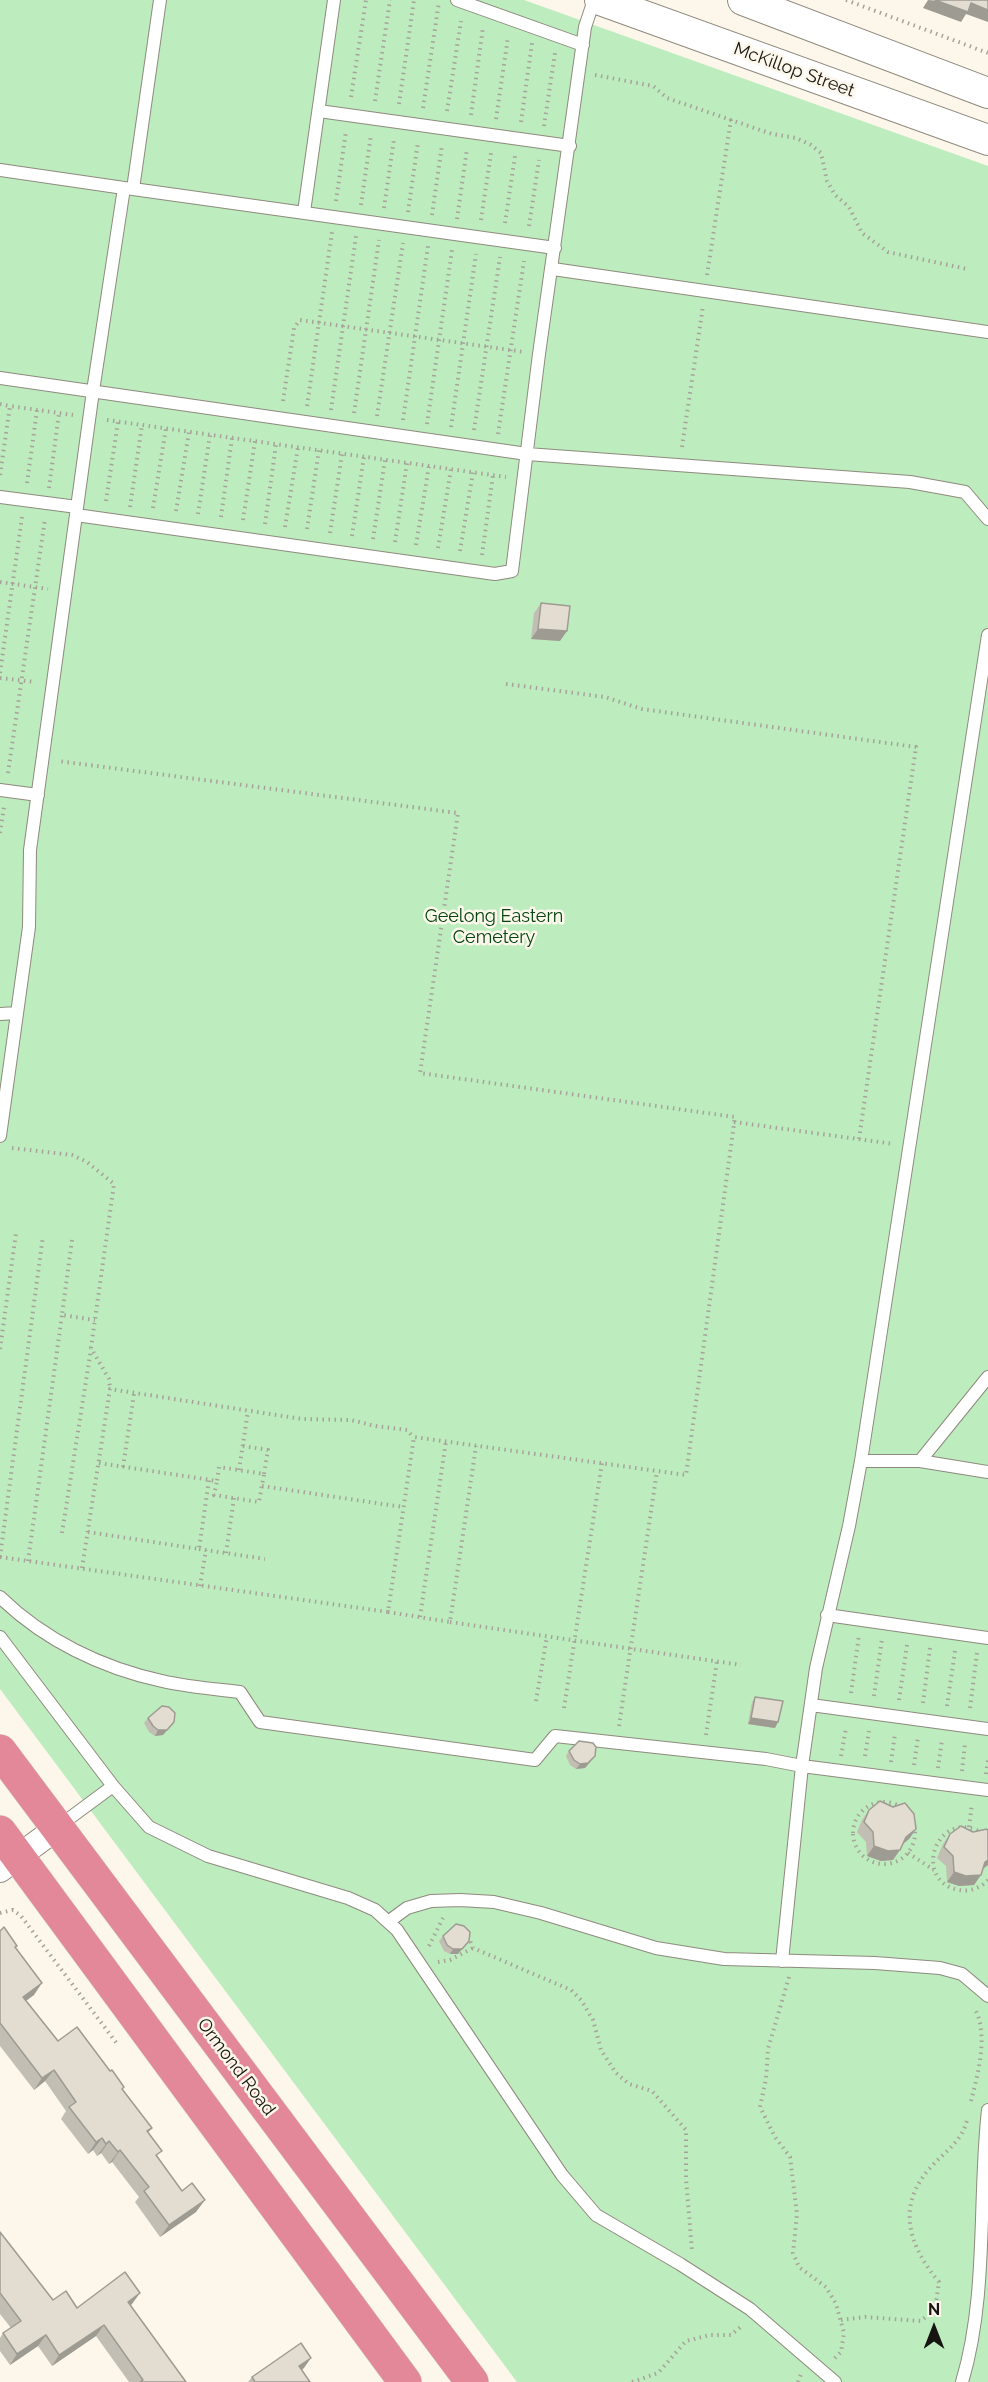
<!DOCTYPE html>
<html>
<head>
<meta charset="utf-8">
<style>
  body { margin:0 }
  #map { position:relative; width:988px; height:2382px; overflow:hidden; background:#fcf7ea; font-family:Raleway,sans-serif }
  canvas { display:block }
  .north { position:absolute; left:904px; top:2298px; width:60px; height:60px; -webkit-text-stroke:4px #fcf7ea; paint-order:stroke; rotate:0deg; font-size:16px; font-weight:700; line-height:24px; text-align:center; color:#171511 }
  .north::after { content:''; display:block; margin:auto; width:21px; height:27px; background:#171511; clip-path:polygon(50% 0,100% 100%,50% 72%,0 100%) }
</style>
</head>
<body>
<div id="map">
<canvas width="988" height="2382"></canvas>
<div class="north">N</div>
</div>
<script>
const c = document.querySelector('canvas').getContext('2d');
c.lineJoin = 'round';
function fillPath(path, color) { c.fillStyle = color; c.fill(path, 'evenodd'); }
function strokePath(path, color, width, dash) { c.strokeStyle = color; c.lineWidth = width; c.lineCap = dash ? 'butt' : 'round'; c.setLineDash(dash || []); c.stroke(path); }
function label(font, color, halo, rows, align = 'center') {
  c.font = font + ' Raleway,sans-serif'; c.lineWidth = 5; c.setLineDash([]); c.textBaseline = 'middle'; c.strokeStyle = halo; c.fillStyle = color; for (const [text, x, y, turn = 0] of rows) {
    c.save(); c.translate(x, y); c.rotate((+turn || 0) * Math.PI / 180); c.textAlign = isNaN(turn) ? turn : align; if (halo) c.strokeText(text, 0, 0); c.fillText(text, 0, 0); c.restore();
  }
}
fillPath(new Path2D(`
  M0,0H524L988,166V2382H517L0,1689Z`), '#bdecbe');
const service = new Path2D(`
  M457,0L583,45
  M319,111L570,146
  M0,170L124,188
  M133,189L555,248
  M304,212L334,0
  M553,269L988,332
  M0,378L527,454L910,482L965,492L988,519
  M0,497L77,507
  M76,515L495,574L512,571L539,354L585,27L594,0
  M988,635L861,1461H920L988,1377
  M0,790L38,795
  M0,1014L17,1013
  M0,1136L29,927L30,850L93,391L124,188L133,189L160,0
  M861,1461L849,1526L816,1668L802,1766L988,1790
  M920,1461L988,1472
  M0,1597C44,1640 102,1668 162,1681C188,1687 214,1689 240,1692L260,1722L535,1760L555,1736L766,1759L802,1766L782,1961
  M827,1615L988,1638
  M0,1637L113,1786
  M811,1705L988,1729
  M59,1826L113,1786L149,1827L208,1856L348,1898L375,1910L397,1930L562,2175L596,2215L680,2264L750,2309L835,2382
  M388,1922L407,1908L431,1901L460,1900L494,1902L541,1913L656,1948L724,1959L875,1963L940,1968L962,1974L988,1996
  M962,2382C988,2296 978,2199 988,2110`);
const minor = new Path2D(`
  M0,1870L57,1828`);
const tertiary = new Path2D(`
  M600,0L988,140
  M743,0L988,93`);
const trunk = new Path2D(`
  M0,1751L472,2382
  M0,1832L405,2382`);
strokePath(service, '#8f8a7e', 14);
strokePath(minor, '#8f8a7e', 26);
strokePath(tertiary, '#8f8a7e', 32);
strokePath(trunk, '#dadad9', 34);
strokePath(new Path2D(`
  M846,0L988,53
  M595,75L653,86L667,98L772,134L796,138L811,145L821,153L827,181L835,195L849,207L862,233L888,252L967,269
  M351,97L366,0
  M375,101L390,0
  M399,104L414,0
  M423,108L439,2
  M447,111L461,21
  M471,115L483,27
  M496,119L508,37
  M521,122L532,43
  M544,126L555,53
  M336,201L346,131
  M361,205L371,135
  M384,208L394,139
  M408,212L418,142
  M432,215L442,145
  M457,219L467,149
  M481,220L491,153
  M505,223L515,156
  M529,226L539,160
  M707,275L731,119
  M283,401L294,328L300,320L524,352
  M0,404L10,406
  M307,406L332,232
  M331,410L356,236
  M354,413L379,240
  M377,416L403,243
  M107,420L506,477
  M403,420L428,246
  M427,424L452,250
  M451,427L476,254
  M474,430L500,257
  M498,434L524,261
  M682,447L703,306
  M0,475L10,406L73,415
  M27,483L37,410
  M49,488L59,413
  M106,501L118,422
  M130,507L142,425
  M153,508L166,428
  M176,511L189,432
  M198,514L210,435
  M221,517L232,438
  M243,520L255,441
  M265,524L276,444
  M285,527L298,447
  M307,529L319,450
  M330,533L342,454
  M352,536L364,456
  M373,539L385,460
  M395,542L407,463
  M416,545L429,466
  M438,548L451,469
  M460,551L473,472
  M482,555L493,475
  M0,582L48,589
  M0,673L22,517
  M0,678L35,682
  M506,684L605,697L642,709L916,747L859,1139
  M8,773L45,519
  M0,833L4,807
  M734,1122L894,1144
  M12,1148L72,1155L87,1162L114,1184L91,1348L109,1379L110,1389
  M72,1240L62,1315L95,1320
  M0,1349L16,1233
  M243,1446L268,1450L264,1474
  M99,1463L217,1481L219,1467L264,1474L259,1502L214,1495L217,1481
  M123,1467L134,1394
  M239,1470L248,1411
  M262,1486L403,1507
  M88,1532L199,1549L209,1480
  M62,1533L91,1349
  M199,1549L265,1559
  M226,1553L234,1498
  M0,1557L388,1612L414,1437L686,1475L735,1117L420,1073L458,813L58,761
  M0,1557L43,1236
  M28,1561L62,1315
  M82,1568L110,1389L302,1419L351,1420L375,1426L407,1430L413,1437
  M200,1586L206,1550
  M388,1612L450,1622L476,1446
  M420,1617L446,1441
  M450,1622L741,1665
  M851,1693L859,1635
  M874,1696L882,1639
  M899,1700L907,1645
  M536,1701L547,1636
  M923,1703L930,1648
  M947,1706L955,1651
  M564,1708L602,1463
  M970,1708L977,1653
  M619,1726L657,1471
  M706,1735L717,1661
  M841,1756L846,1728
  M865,1756L869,1731
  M891,1762L895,1734
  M914,1765L918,1737
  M938,1768L942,1740
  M962,1771L965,1743
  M986,1774L988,1759
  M853 1833a31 31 0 1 1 62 0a31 31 0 1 1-62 0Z
  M969,1827L972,1804
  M988,1837C940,1800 908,1880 959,1890C969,1892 981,1888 988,1880
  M908,1853L934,1870
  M0,1913L13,1910L21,1916L118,2045
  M468,1936L473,1948L571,1990L581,2000L593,2020L601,2050L616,2073L629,2084L652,2091L686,2130V2178L692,2251
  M429,1946L443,1918
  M438,1962L450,1960L473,1948
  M789,1977L768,2049L766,2079L760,2107L775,2137L790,2157L797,2214L793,2253L799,2267L826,2287L836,2304L844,2333L841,2352L833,2360
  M971,2101C978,2074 988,2037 976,2011
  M841,2320L865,2317L921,2321L935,2309L939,2282C909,2246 895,2206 931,2167C945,2151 962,2142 967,2120
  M632,2382L658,2373L686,2341L710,2335H731L743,2325
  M798,2382L801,2374`), '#a7a39a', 4, [1.5, 4.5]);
strokePath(service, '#fff', 12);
strokePath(minor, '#fff', 24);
strokePath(tertiary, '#fff', 30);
strokePath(trunk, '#e28898', 33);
fillPath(new Path2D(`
  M541,603L560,641L531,639L534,613Z
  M755,1697L775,1728L748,1724L752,1702Z
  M148,1718L174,1722L163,1735L155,1736L149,1732L144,1723Z
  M569,1751L591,1761L585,1768L576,1769L570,1765L566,1756Z
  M869,1810L916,1829L909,1839L903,1844L893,1860L881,1861L867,1856L866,1842L857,1832L862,1820Z
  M950,1834L988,1865L983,1869L974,1885L959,1886L947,1882L946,1866L937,1858L943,1844Z
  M0,1931L15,1948L34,1995L26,2000L58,2041L123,2090L152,2128L148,2133L158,2157L196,2212L160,2237L135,2202L139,2197L112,2162L109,2164L101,2153L97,2156L93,2150L88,2154L61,2119L66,2111L45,2081L34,2090L0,2046Z
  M443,1936L469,1941L458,1954H450L444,1951L439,1941Z
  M0,2232L53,2300L77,2308L132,2304L130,2306L186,2382H129L96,2336L52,2366L38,2346L10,2365L0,2351V2338L3,2333L11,2328L0,2314Z
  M304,2368L302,2370L310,2382H248L252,2377Z`), '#c2beb3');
fillPath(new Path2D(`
  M928,0L971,3L988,10V22L966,14L961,22L923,8Z
  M538,629L567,631L560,641L531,639Z
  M751,1718L778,1722L775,1728L748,1724Z
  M174,1722L163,1735L155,1736L158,1730Z
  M595,1756L585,1768L576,1769L580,1764Z
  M916,1829L909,1839L899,1847L906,1837Z
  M874,1846L900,1850L893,1860L881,1861L867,1856Z
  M988,1860V1865L978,1872L985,1862Z
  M954,1872L981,1875L974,1885L959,1886L947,1882Z
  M469,1941L458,1954H450L453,1949Z
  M42,1983L34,1995L15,2009L23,1997Z
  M54,2070L45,2081L34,2090L42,2078Z
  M102,2138L93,2150L88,2154L96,2142Z
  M109,2141L101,2153L97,2156L106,2144Z
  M120,2150L112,2162L109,2164L118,2152Z
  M205,2200L196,2212L160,2237L169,2225Z
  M140,2293L132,2304L120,2313L128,2302Z
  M104,2325L96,2336L52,2366L59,2355Z
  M46,2335L38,2346L10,2365L17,2354Z
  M311,2358L304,2368L292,2376L299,2366Z`), '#9e9b92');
const building = new Path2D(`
  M935,0H988V10L971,3L968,12Z
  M541,603L570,606L567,631L538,629Z
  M755,1697L783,1701L778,1722L751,1718Z
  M162,1706L169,1707L175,1713L174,1722L167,1730H158L153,1726L148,1718Z
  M579,1741L593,1743L596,1747L595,1756L588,1763L580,1764L574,1760L569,1751Z
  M880,1801L893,1807L905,1803L914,1814L916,1829L906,1837L900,1850L888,1851L874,1846L873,1832L864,1822L869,1810Z
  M961,1826L973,1832L987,1829L988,1831V1860L985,1862L981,1875L966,1876L954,1872L953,1856L944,1847L950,1834Z
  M456,1924L464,1926L470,1932L469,1941L462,1949H453L447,1945L443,1936Z
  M4,1927L17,1946L15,1947L42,1983L23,1997L58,2041L77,2027L110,2071L112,2070L124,2087L122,2089L152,2128L147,2131L162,2151L156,2155L182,2191L192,2183L205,2200L169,2225L144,2191L149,2187L120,2150L118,2152L109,2141L106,2144L102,2138L96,2142L69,2107L76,2102L54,2070L42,2078L0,2023V1931Z
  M0,2232L53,2300L66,2291L77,2308L125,2272L140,2293L128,2302L186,2382H140L143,2380L104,2325L59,2355L46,2335L17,2354L3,2333L21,2321L0,2293Z
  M301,2343L311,2358L299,2366L310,2382H255L252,2377Z`);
fillPath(building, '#e2ddd0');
strokePath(building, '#9e9b92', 1.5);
label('18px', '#171511', '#fcf7ea', [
  ["McKillop Street",794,70,20],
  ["Ormond Road",236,2067,53]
]);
label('18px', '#034410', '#fcf7ea', [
  ["Geelong Eastern",494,917],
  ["Cemetery",494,938]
]);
</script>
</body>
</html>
